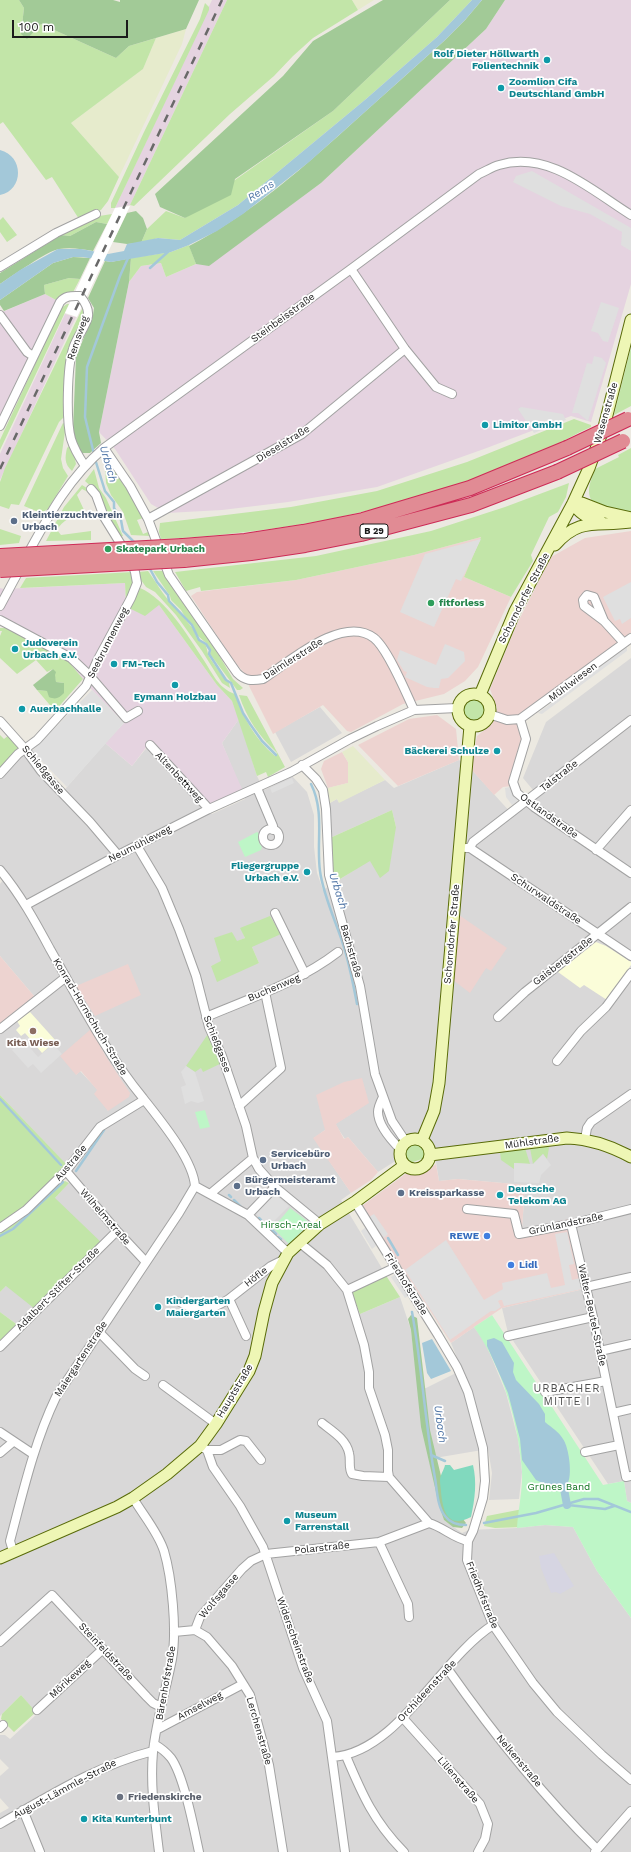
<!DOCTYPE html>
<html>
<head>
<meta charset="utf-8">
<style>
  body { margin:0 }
  #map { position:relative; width:631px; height:1852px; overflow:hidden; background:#ece9e1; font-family:"Work Sans",sans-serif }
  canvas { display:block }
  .scale { position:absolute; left:12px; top:20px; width:116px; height:18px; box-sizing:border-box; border:2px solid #1b1b1b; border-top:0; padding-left:5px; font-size:12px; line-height:14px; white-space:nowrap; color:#1b1b1b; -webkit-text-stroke:3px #fff; paint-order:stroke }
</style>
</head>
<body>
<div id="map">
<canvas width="631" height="1852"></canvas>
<div class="scale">100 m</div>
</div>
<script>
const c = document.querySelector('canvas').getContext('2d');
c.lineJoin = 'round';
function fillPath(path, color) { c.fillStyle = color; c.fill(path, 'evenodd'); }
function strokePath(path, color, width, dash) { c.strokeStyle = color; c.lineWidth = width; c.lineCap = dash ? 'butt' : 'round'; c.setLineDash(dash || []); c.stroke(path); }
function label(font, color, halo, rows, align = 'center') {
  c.font = font + ' "Work Sans",sans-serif'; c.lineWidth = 3.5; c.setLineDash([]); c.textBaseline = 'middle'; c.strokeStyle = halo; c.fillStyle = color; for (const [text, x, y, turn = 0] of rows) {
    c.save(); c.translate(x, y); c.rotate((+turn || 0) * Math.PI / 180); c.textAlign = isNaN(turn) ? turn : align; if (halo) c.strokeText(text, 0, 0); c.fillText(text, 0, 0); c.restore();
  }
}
fillPath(new Path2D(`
  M631,658V1503L627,1501L624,1481L608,1484L508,1333L502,1308L588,1288L522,1229L525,1185L458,1179L439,1181L434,1149L427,1140L417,1136L406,1139L397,1153V1160L378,1172L348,1137L345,1139L335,1124L369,1103L325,1130L314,1138L351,1193L341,1200L383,1270L351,1292L360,1314L400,1297L411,1330L418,1389L426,1388L462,1370L451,1343L474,1327L486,1344L506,1393L518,1439L522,1472L519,1499L489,1500L492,1473L488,1449L429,1459L444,1520L462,1533L469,1530L517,1528L545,1525L573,1527L597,1571L631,1618V1852H0V1813L9,1808L0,1798V1776L9,1768L0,1759V1735H5L10,1739L37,1714L21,1695L0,1716V1345L19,1326L0,1312V1292L6,1286L55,1198L76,1175L0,1095V1024L34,996L0,956V884L3,880L0,876V779L23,755L60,795L105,743L132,766L148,746L212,814L245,799L222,743L239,719L257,776L264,790L292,776L307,792L314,815V847L317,873L323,890L370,860L396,827L392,810L330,838L328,804L337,799L339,802L385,780L394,788L459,760L471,769L512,814L538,796L523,778L546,722ZM241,928L252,947L259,963L211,966L221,962L232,932L236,942L245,938ZM91,1029L105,1055L108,1111L98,1090L80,1071L76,1075Z
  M320,707L342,733L291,762L275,732Z`), '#d9d8d8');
fillPath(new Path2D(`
  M631,531V633L526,714L520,729L523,741L510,776L511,786L503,787L494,795L471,769L477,736L492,724L497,708L490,689L516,626L551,557L585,538Z
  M481,537L464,577L511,597L478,667L465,681L444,694L403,704L351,732L347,731L323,705L273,734L249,686L246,675L233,660L191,596L197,592L296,580L414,555Z
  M437,715L456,729L459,760L398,786L358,745L409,719Z
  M342,752L348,762V783L328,788L321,769L324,761Z
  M459,915L507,948L491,971L486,968L470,993L453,980Z
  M0,956L34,996L0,1024Z
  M128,964L141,995L95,1016L76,986Z
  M91,1029L105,1055L130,1093L129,1097L108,1111L94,1094L97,1090L81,1071L76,1075L60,1056Z
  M362,1078L369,1103L336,1124L344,1139L348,1137L378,1172L371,1180L351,1193L313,1138L325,1130L316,1095L344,1082Z
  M436,1164L439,1181L458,1179L525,1185L522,1229L574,1218L588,1288L502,1308L451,1343L362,1206L408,1172L416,1174L426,1172Z`), '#edd3d0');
fillPath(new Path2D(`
  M212,0H227L130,205L115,208Z
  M505,0H631V284L591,422L571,416L484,449L377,487L288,502L222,510L167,513L151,504L115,449L99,432L129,282L141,266L161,263L166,277L196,264L209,265L321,183L486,29Z
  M45,294L56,300L0,418V313Z
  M65,314L76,317L0,480V454Z
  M125,583L126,603L159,605L217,685L232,701L239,719L222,743L242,789L210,804L151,741L132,766L105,743L124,723L92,690L68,661L0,624V588L4,589Z`), '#e5d3e0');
fillPath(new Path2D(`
  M596,942L606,946L631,962V965L607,1000L584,985L580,988L558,972Z
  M30,1012L56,1041L42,1053L25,1033L21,1036L16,1030L20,1026L17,1021Z`), '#fbfdd9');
fillPath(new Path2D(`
  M352,0H374L358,10Z
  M186,29L182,44L119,177L71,123L143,69L156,38Z
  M353,746L385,780L339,803L337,799L328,804V788L348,783V762L342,752Z`), '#e6ebcc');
fillPath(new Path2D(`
  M0,0H19L24,8L21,34L41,24L116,58L129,46L156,38L143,69L71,123L119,177L108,201L101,210L79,219L52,177L46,180L3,122L0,124Z
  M227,0H352L358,10L313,38L293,56L274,76L230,114L134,206L130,205Z
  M450,0H472L437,37L366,99L238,205L180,240L158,238L141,243L147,229L166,211L185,218L235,180L333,111Z
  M205,3L209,7V10L115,208H111V203L144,132L200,19Z
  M112,214L107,224L96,222L70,236L61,235L93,217Z
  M3,217L17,235L7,242L0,232V220Z
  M189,245L196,264L166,277L161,263L141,266L129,282L131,258L171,252Z
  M69,278L80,279L72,294H64L56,300L45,294L44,285Z
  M67,304H69L0,450V440L61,308Z
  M83,307L86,315L68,351L66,360L67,414L59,422L19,505L11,504L9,509L0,506V482L5,468Z
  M631,347V406L614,415Z
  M574,419L591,425V427C575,434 560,443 545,451C526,460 505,467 486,474C382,514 272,534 161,539L159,532L160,523L291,507L377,491L467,462Z
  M63,423L66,425L61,459L63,468L68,476L48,509L41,513L24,506Z
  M69,446L74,454L76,464L72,471C64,464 65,457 67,448Z
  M631,448V515C616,512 588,511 589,490C589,484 593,475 595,469L619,457L618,455Z
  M109,463L124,483L143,518L137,520L143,534L148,532L150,536L131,535L123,512L111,495L106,483L105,465L107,466Z
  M94,469L99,488L106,498L123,536L119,537L108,519L96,491L85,481Z
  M569,483L566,497L558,512L549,517L531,555L533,561L511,597L464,577L481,537L414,555L296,580L201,591L200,587L186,591L175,572L316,556L431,531L505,507Z
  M82,485L90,490L88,492L82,489L77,495L84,510L81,515C70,517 63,520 57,530L61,535L91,531V540L46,541L64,507Z
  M0,529L21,536L19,543L0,545Z
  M148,571C158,585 166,600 179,611C183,614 186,621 190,625C197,632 193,638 205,644C207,648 207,650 208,654C209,658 226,681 229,683L230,688L222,683L202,651L176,615L155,592L146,587L141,580L139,572Z
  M153,571H163L172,587L216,650L233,679L243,688L240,690H237L210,654L211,650L206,643L197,635L193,625L188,622L181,610L171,600L170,596Z
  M133,572L134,579L126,603L125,583L20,588L26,578Z
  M140,588C166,599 188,636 203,659C213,674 218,688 235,694C243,718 256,740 275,756L277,753C259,736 247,719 239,695L247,696L285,767L268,777L266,772L257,776L232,701L217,685L159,605L145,616L129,608L136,591Z
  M0,628H6L68,661L83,679L55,711L37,690L47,691L64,683L56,682L53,669L47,672L36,660L17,674L0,658V636L2,631H0Z
  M463 710a12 12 0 1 1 24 0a12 12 0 1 1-24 0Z
  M0,735L4,739L9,735L19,747L0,768Z
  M392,810L396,827L389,871L380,878L370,861L335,882L331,865L330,838Z
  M270,916L281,934L252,947L259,963L217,982L211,966L221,961L214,938L232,932L237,941L245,938L240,928Z
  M208,1034L222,1063L203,1072L201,1068L195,1072L186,1066Z
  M0,1095L67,1165L20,1212L0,1226Z
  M415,1143L424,1147L425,1158L410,1163L405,1159V1149L409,1145Z
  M547,1145L549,1148L547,1159L543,1154L533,1164L530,1148Z
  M525,1148L530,1164L515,1163L514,1169L501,1160L500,1152Z
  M65,1181L69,1183L55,1198L105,1246L35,1309L6,1286L0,1292V1233L23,1218L58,1184Z
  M385,1274L400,1297L360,1314L351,1292Z
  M0,1312L19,1326L0,1345Z
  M533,1507L523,1527L495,1528L484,1526L487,1516Z
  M21,1695L36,1712L14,1732L1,1719L2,1714Z`), '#c2e5a8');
fillPath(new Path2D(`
  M19,0H113L120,2V0H199L186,29L129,46L116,58L41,24L27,39L21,34L24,8Z
  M383,0H450L333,111L235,179L231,195L185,218L160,207L155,194L283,76L313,41Z
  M482,0H505L486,29L321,183L209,266L196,264L189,246C253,213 305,166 358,118C387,92 416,66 444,41L465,20Z
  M136,211L143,218L147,229L141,243L127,244L113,242L127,213Z
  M96,222L107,224L93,251C83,249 70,247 59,249C47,251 11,277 0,284V273L61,235L70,236Z
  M73,257L90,258L80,279L69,278L44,285L45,294L4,311L0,305V300L53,263Z
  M131,258L129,282L99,432L101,443L90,453H82L77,448L73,429L76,357L93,315L94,308L88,298L105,261L111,262Z
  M53,669L56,672L55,675L56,682L64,683V693C59,698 56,700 49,697L47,691L37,690L33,685Z
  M411,1315L417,1318L430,1430L446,1497L466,1523L462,1528L453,1527L444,1520L439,1505L421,1427L411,1330L408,1319Z`), '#a2ca97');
fillPath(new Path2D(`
  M257,832L260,834L259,843L262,847L261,850L245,857L238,842Z
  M205,1110L210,1127L200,1129L195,1112Z
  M290,1208L310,1223L289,1244L273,1228Z
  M492,1315L603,1485L624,1481L627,1501L631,1503V1618L597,1571L573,1527L545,1525L517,1528C518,1510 523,1489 522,1471C518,1421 503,1369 474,1327Z`), '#bef6c7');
fillPath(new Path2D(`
  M445,1465H450L454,1470L473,1465C477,1482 475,1499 471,1517C448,1529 443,1512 441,1492C441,1489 440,1484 440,1480C440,1475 444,1470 445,1465Z`), '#81d9be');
fillPath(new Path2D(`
  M532,171L631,228V251L621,245L622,232L590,214L561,206L513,182L516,176Z
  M601,302L619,308L608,342L603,341L598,333L591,331Z
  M594,356L602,358L606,363L588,421L578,413H572L587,363L592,364Z
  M521,407L563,414L566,420L534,433L518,409Z
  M481,539L461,581L456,579L434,627L400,612L425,554Z
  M631,582V618L622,624L620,619L615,621L603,597Z
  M445,644L464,652L465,661L448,678L441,679L439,688H434L427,687L405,677L407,672L404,671L397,660L400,650L436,665Z
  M627,647V651L542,714L538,713Z
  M92,690L124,723L67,787L32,751Z
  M292,778L294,783L272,793L270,788Z
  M511,787L513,795L518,801L512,805L506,797L505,788Z
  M27,1037L31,1041L27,1044L38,1057L53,1044L62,1054L41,1073L33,1064L28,1068L12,1050Z
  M186,1066L195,1072L204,1101L198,1103L191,1101L185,1104L181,1087L186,1085L181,1072Z
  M543,1154L551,1165L541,1175L539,1183L514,1182V1163L533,1164Z
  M272,1192L289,1206L269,1226L254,1212Z
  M374,1214L388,1234L384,1238L369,1217Z
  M366,1227L377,1245L372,1249L361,1231Z
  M567,1232L574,1264L569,1265L572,1280L580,1278L582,1289L504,1306L502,1300H500L498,1301L501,1307L495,1311H491L450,1340L405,1270L446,1240L484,1300L503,1289L502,1283L547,1273L551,1288L565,1285L555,1234Z
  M396,1274L410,1295L405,1298L391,1277Z`), '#dfdfdf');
fillPath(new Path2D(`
  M554,1553L574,1586L560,1594L556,1592L551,1593L541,1568L539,1556Z`), '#d6d5e2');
fillPath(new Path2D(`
  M472,0H482L465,20L444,41L309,162L243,214L217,231L189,245L171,252L111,262L83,257H73L53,263L0,300V284L20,270L58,249H81L108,254L124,251L127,244L158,238L180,240L238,205L366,99L437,37Z
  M0,150C24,156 24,190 0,195Z
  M494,1338L502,1342L514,1363L513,1372L516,1380L539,1404L545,1414V1422C552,1428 558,1431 563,1439C569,1447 573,1477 567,1484L568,1488L561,1489L560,1485H547L536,1480L522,1460L520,1439L508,1393L487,1346V1340Z
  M432,1339L451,1371L431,1379L427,1373L422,1343Z`), '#a3c8d9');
fillPath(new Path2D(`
  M130,206L77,317L65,313L115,208Z`), '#fff');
strokePath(new Path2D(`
  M150,268L170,250
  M94,454L85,417L87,367L120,276L129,256
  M95,459L105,491L114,502V508L121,520L123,531L136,544
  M149,567L157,582L168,595L169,601L192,625L199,640L206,644L210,650L209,654L226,680L231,683L243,713L250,724L262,741L276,755
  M311,784C325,812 316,842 320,871C323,894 335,920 342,941C349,961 353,983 357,1004
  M0,1099L61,1165
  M76,1171L104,1130
  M229,1195L231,1197
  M234,1200L242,1208
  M259,1218L261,1220
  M266,1224L276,1234
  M0,1236L13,1229L63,1182
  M278,1237L281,1239
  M388,1238L398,1255
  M412,1312C422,1367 425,1423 435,1478C437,1489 437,1506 445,1516C450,1523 458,1525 466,1525
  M431,1455L445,1461
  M568,1505L605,1509L614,1506
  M484,1523L536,1513L584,1499H598L631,1512`), '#a3c8d9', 2.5);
strokePath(new Path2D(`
  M564,1489L567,1505`), '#a3c8d9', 8);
const street = new Path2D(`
  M0,267L56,233L96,214
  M351,269L405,349L436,387L452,394
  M0,315L27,352L33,356
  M0,426L60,302C66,295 72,296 80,296C85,302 89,308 88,316C86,327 76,338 73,349C67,367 66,421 71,439C74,449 79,457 85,466
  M104,448L130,486L148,519L169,575L237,673C245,681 252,681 263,679C289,662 343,614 374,638C388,649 406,693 414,710
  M91,489L96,495L104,517L125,551
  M148,519L302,434L405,349
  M26,557C49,515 68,479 104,448L351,269L479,174C486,171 492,167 499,165C549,150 592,191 631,215
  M0,606L21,567
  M0,620L71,658L90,676L126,718L138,711
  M604,621L584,606L583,600L587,595L594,597L604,621L624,643
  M489,714L507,720L520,719L631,638
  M520,719L526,739L513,782L517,793L534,807L631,873
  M0,721L25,749L41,771L90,822L118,855
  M150,745L209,809
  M302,765L316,779L323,790L326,809L329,875L360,986L375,1074L392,1121L406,1142
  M0,774L18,754L37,740L86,686L97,661L131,598L137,583L135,572L131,561
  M257,788L273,826V830
  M263 837a8 8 0 1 1 16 0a8 8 0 1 1-16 0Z
  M137,846L162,888L179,929L196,976L209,1027L222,1056L246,1126L253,1158L259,1169L275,1187L320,1224
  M466,848H470L631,956
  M470,848L473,842L631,720
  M596,850L631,810
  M0,870C20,894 35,921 50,949C79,1000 106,1053 143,1098C160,1120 193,1159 195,1186
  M26,905L118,855L209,809L291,772L350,739L377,726L414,710L457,708
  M275,913L305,974
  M206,1017C251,998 299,982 338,952
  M498,1017L525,992L631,907
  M0,1029L66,977
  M557,1061L581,1031L606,1007L631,973
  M383,1097C381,1101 378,1108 378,1112C378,1125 392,1141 401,1150
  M239,1106L281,1068L265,992
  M585,1139L587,1128L591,1122L631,1094
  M66,1171L117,1231L146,1262
  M195,1186L248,1215L288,1253
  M210,1194L253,1158
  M355,1202L438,1335L457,1367L468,1392L483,1448L485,1481L483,1498L473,1531L468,1541L467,1560L493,1625L533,1683L557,1712L602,1755L631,1780
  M467,1209L514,1214L519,1234L571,1224L631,1209
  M248,1215L275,1187
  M571,1224L593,1317L626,1477L631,1476
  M0,1228L26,1210L66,1171L100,1127L144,1100
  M300,1243L327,1265L347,1290
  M396,1267L347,1290L364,1345L369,1372V1388L385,1435L388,1450V1471L389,1477L429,1523
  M586,1287L631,1277
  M180,1302C201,1314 209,1311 229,1299
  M99,1332L135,1369L145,1376
  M246,1336L229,1299L271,1266L285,1259
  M508,1336L593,1317
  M0,1347L117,1231
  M600,1351L631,1344
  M163,1385L216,1424
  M545,1392L606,1381
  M613,1413L631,1409
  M322,1423C332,1431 346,1439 349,1453C351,1460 348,1468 352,1474L363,1476L389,1477
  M0,1432L33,1454
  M200,1446L207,1450L213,1467L240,1506L263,1547L303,1668L327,1721L345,1852
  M207,1450H221L240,1440L246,1441L261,1460
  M585,1452L619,1445
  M0,1453L13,1442
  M133,1498C143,1515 158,1532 164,1551C172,1578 177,1631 172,1659C166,1690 156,1721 153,1752C150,1786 155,1819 159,1852
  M379,1542L408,1604L409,1617
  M13,1551L10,1541C23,1492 34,1443 56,1397L179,1213L195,1186
  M195,1630L207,1637L232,1666L250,1695L269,1765L283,1852
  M174,1632L195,1630L200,1617L242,1569L251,1561L266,1554L379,1542L429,1523C443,1527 453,1538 468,1541
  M0,1642L52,1595L147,1697L153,1703L161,1707
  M447,1668C492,1732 541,1794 597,1849
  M37,1710L103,1649
  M403,1718L480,1804L488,1824L485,1839L478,1852
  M0,1728L3,1725
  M158,1729L243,1684
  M154,1744C161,1748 166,1752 171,1758C184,1776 194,1829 199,1852
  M346,1756C362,1794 374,1822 404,1852
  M333,1757C398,1752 441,1658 493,1625
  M23,1810L40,1852
  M0,1824C49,1796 98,1765 153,1751
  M595,1852L631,1811`);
const secondary = new Path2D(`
  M573,503H582L605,512L631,518
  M573,503C580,515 588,517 601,522
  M555,545C580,516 598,527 631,522
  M458 710a16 16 0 1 1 32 0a16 16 0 1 1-32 0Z
  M480,695L515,611L573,503L589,468L604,427L631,320
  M400 1154a15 15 0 1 1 30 0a15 15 0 1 1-30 0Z
  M422,1140L434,1111L439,1083L470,726
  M430,1155L567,1138C591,1139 611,1146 631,1157
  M0,1558L117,1507L133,1498L167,1474L200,1446L216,1424L249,1371L255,1356L264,1312L272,1283L288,1253L320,1224L355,1202L405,1165`);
const highway = new Path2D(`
  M183,546L245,541L303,532L363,520L470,488L567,448
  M184,560L251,553L305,545L361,534L471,505L557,472`);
strokePath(street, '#a2a2a2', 10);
strokePath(secondary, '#596b09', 13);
strokePath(highway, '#cd2b56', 16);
strokePath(street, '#fff', 8);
strokePath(secondary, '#eef6b5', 11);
strokePath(highway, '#e18b94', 14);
strokePath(new Path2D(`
  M0,469L222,0`), '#696969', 2.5, [8, 8]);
const highwayBridge = new Path2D(`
  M567,448L628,419
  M557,472L623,441
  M0,556L183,546
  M0,570L184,560`);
strokePath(highwayBridge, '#cd2b56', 16, []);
strokePath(highwayBridge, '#e18b94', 14);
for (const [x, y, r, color] of [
  [547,60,4,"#0f9aa8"],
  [501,88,4,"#0f9aa8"],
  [485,425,4,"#0f9aa8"],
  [14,521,4,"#5c6f8a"],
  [108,549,4,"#2e9e5b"],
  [431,603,4,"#2e9e5b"],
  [15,649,4,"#0f9aa8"],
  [114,664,4,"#0f9aa8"],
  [175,685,4,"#0f9aa8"],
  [22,709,4,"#0f9aa8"],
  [497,751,4,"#0f9aa8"],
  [307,872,4,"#0f9aa8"],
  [33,1031,4,"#8d6e63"],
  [263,1160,4,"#5c6f8a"],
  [237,1186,4,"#5c6f8a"],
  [401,1193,4,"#5c6f8a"],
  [500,1195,4,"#0f9aa8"],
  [487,1236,4,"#3f7fe0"],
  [511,1265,4,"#3f7fe0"],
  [158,1307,4,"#0f9aa8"],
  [287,1521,4,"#0f9aa8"],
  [120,1797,4,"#6b7280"],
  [84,1819,4,"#0f9aa8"]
]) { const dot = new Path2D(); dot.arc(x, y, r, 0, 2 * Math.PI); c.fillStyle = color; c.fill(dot); strokePath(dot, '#fff', 1.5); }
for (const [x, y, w] of [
  [374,531,28]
]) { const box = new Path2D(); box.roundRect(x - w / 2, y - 7, w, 14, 3); c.fillStyle = '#fff'; c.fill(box); strokePath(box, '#1b1b1b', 1); }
label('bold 9px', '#1b1b1b', null, [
  ["B 29",374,531]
]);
label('bold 10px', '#0d838f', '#fff', [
  ["Rolf Dieter Höllwarth",539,54,"right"],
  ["Folientechnik",539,66,"right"],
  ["Zoomlion Cifa",509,82],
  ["Deutschland GmbH",509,94],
  ["Limitor GmbH",493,425],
  ["Judoverein",23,643],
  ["Urbach e.V.",23,655],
  ["FM-Tech",122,664],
  ["Eymann Holzbau",175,697,"center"],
  ["Auerbachhalle",30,709],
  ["Bäckerei Schulze",489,751,"right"],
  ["Fliegergruppe",299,866,"right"],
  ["Urbach e.V.",299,878,"right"],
  ["Deutsche",508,1189],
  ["Telekom AG",508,1201],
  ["Kindergarten",166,1301],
  ["Maiergarten",166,1313],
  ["Museum",295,1515],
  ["Farrenstall",295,1527],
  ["Kita Kunterbunt",92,1819]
], 'left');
label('10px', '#1b1b1b', '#fff', [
  ["Steinbeisstraße",283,318,-36],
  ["Remsweg",78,338,-71],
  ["Wasenstraße",606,413,-74],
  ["Dieselstraße",283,444,-32],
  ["Schorndorfer Straße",524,598,-63],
  ["Seebrunnenweg",108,643,-63],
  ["Daimlerstraße",293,659,-32],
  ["Mühlwiesen",573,682,-37],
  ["Schießgasse",43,770,50],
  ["Talstraße",559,776,-38],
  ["Altenbettweg",179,777,47],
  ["Ostlandstraße",549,816,36],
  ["Neumühleweg",140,844,-27],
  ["Schurwaldstraße",546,899,34],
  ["Schorndorfer Straße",452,934,-85],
  ["Bachstraße",351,951,74],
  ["Gaisbergstraße",563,961,-38],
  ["Buchenweg",274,988,-23],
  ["Konrad-Hornschuch-Straße",90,1017,59],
  ["Schießgasse",217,1044,69],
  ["Mühlstraße",532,1142,-8],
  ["Austraße",71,1163,-50],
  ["Wilhelmstraße",105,1217,49],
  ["Grünlandstraße",566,1224,-12],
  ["Höfle",256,1277,-38],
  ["Friedhofstraße",406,1284,58],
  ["Adalbert-Stifter-Straße",58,1289,-45],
  ["Walter-Beutel-Straße",592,1315,78],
  ["Maiergartenstraße",81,1359,-57],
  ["Hauptstraße",235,1391,-59],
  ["Polarstraße",322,1548,-6],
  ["Friedhofstraße",482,1595,68],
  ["Wolfsgasse",219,1596,-50],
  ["Widerscheinstraße",295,1640,70],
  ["Steinfeldstraße",106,1652,47],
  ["Mörikeweg",70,1679,-43],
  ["Bärenhofstraße",166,1683,-80],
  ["Orchideenstraße",427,1691,-47],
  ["Amselweg",200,1706,-28],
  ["Lerchenstraße",259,1731,74],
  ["Nelkenstraße",519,1761,50],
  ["Lilienstraße",458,1780,49],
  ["August-Lämmle-Straße",65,1789,-28]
]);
label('bold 10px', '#4e5e75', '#fff', [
  ["Kleintierzuchtverein",22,515],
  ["Urbach",22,527],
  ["Servicebüro",271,1154],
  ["Urbach",271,1166],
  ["Bürgermeisteramt",245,1180],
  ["Urbach",245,1192],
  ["Kreissparkasse",409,1193]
], 'left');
label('bold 10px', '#27864d', '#fff', [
  ["Skatepark Urbach",116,549],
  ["fitforless",439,603]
], 'left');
label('bold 10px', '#785e54', '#fff', [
  ["Kita Wiese",33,1043]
]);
label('10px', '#10731f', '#fff', [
  ["Hirsch-Areal",291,1225],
  ["Grünes Band",559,1487]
]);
label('bold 10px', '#366cbe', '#fff', [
  ["REWE",479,1236],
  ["Lidl",519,1265,"left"]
], 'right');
label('bold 10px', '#5b616d', '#fff', [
  ["Friedenskirche",128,1797]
], 'left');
label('italic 11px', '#4d73a5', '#fff', [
  ["Rems",261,191,-34],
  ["Urbach",108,464,74],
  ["Urbach",338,891,72],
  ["Urbach",440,1424,82]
]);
c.letterSpacing = '1px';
label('11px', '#4e4e4e', '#fff', [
  ["URBACHER",567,1389],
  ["MITTE I",567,1402]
]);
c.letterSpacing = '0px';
</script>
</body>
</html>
